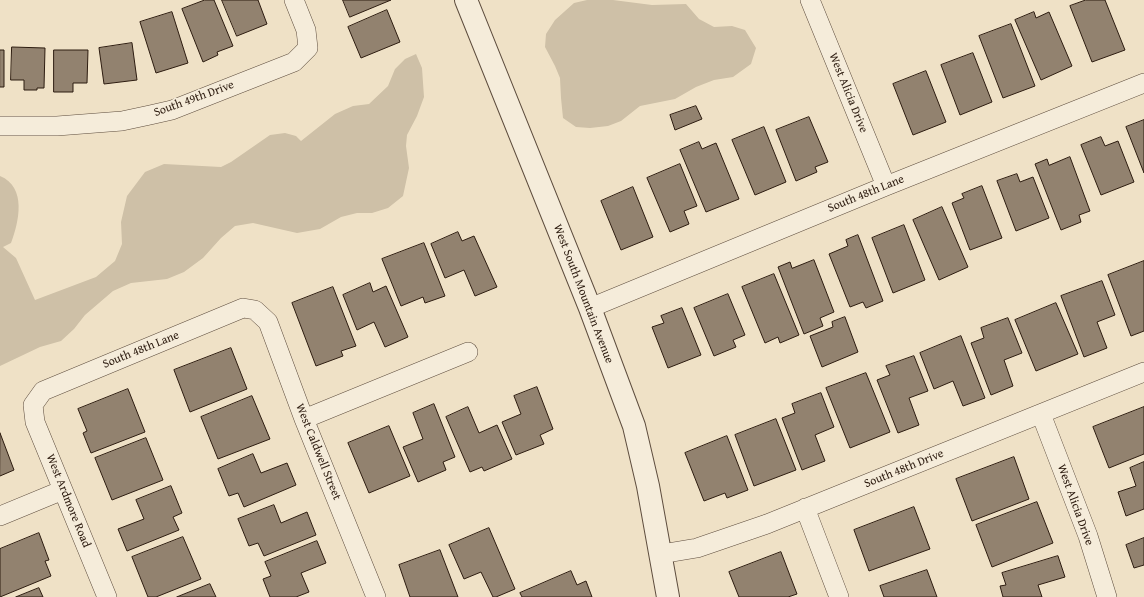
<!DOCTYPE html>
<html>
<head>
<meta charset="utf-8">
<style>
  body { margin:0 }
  canvas { display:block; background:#efe1c6 }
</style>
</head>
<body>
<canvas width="1144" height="597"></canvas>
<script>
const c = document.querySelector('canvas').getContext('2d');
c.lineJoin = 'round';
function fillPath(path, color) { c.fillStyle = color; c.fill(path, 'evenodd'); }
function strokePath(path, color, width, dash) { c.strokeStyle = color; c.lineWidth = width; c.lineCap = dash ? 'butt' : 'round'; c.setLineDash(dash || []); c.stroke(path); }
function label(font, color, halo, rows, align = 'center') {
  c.font = font + ' "Gentium Book Plus",serif'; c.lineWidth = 3.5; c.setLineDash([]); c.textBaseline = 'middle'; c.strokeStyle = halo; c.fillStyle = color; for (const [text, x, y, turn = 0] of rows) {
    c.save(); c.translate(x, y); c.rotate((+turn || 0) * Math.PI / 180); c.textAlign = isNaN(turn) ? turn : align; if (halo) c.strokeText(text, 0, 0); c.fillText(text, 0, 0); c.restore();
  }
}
fillPath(new Path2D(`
  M587,0H613L652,5L686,4L699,19L714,27L732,26L745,30L756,48L751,64L733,77L714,80L696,87L675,99L640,106L621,121L608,126L590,128L576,127L563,118L561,98L560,78L555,66L545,47L546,34L555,20L574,3Z
  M416,54L422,68L424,97L417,116L407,135L406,146L409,168L403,196L388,208L372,213H357L341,217L320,229L297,233L253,223L235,226L221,238L203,258L184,272L167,279L131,283L113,291L85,315L74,329L61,341L40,347L0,366V176C27,187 19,222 11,243L3,247L16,258L35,300L96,277L115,261L122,244L121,222L127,196L145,172L164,164L221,167L231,162L270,135L285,133L296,136L301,141L335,114L353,106L369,104L388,86L395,69L405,59Z`), '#cec0a7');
const building = new Path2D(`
  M205,0H214L233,46L217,52L218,55L203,62L182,9Z
  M222,0H258L267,24L237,36Z
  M343,0H391L350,17Z
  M1086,0H1105L1125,50L1092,62L1070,6Z
  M387,10L400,42L361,58L348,27Z
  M172,12L188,63L156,73L140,22Z
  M1034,12L1036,18L1049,12L1072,66L1041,80L1015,20Z
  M1011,24L1035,86L1003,98L979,36Z
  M132,43L137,80L104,84L99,48Z
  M12,47L45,48L44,88H37V90H24V80H11Z
  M0,50H4V87H0Z
  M54,50H88L87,83H73V92H54Z
  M973,53L992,102L960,115L941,65Z
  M926,71L946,122L913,135L893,84Z
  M696,106L702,119L675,130L670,115Z
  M809,117L828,162L815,167L817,172L796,181L776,130Z
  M1144,120V173L1126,127Z
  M764,127L786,182L755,195L732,140Z
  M1101,137L1105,146L1118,141L1134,182L1101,195L1081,145Z
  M699,142L702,149L716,143L739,199L706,212L680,150Z
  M1070,157L1090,211L1079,215L1081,222L1061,230L1035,164L1047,159L1049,165Z
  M680,164L697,206L684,211L689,224L670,232L647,178Z
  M1017,174L1020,182L1033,177L1049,218L1016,231L997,181Z
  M982,186L1002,238L970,250L952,203L964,198L962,194Z
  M633,187L653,237L621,250L601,201Z
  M942,207L968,267L939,280L913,220Z
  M904,225L925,280L893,293L872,238Z
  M458,232L462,241L474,236L497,287L475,296L464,270L445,278L431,244Z
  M858,235L883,301L866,308L863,302L850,307L829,254L848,246L846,240Z
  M424,243L445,296L425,303L423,297L401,306L382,259Z
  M814,260L834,312L820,318L823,326L804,334L778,267L790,262L792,268Z
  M1144,261V331L1131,336L1108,275Z
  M774,274L799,335L780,343L778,337L765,343L742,287Z
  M1102,281L1115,315L1097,322L1107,348L1084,357L1061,296Z
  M370,283L373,292L386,286L408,337L385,347L374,322L357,330L343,295Z
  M333,287L356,346L341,351L343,356L316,366L292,303Z
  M728,294L745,335L733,340L736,347L714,356L694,308Z
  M1056,303L1078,354L1036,371L1015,320Z
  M682,308L701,355L668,368L652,327L664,323L661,316Z
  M845,317L858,352L822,367L810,336L833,327L832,322Z
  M1008,318L1022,353L1004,360L1013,386L991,395L971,343L984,338L981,328Z
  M961,336L985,398L963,406L953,381L934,389L920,353Z
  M231,348L247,389L190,412L174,370Z
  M914,356L928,391L909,398L919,425L898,433L877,380L890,375L886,366Z
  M866,373L890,432L850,448L826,388Z
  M537,387L553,429L540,435L544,444L516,455L502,422L521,414L514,396Z
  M128,389L145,432L91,453L83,433L87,431L78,409Z
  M821,393L834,427L815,435L825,461L802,470L782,418L795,413L792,404Z
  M252,396L270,439L218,459L201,417Z
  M434,404L455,457L443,462L446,470L418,482L403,447L423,439L413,413Z
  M468,407L479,433L497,425L512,459L484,471L482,467L470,472L446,417Z
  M1144,407V454L1109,468L1093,427Z
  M776,419L796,470L754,486L735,435Z
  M389,426L410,476L369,493L348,443Z
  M0,433L14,470L0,476Z
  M727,436L748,490L727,498L725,493L704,501L685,453Z
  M146,438L163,480L112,500L95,458Z
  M253,454L261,473L287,463L296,485L244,507L238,493L229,496L218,469Z
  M1014,457L1029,499L972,521L956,479Z
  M1144,462V509L1126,516L1118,492L1136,486L1130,468Z
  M171,486L182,513L173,517L179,530L127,551L118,529L144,519L136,500Z
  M1037,502L1053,543L992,567L976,525Z
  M274,505L281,523L307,512L316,535L264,556L258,543L249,546L238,519Z
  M914,507L930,549L869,571L854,530Z
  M489,528L515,589L496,597H493L481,572L464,579L449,545Z
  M39,533L49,560L45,561L51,576L0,597V549Z
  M183,537L201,579L156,597H148L132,557Z
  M1144,538V565L1134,568L1126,545Z
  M317,541L326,563L301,573L309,592L296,597H270L263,579L271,576L265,562Z
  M440,550L458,597H410L399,565Z
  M781,552L797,594L788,597H739L729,572Z
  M1058,556L1065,577L1038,585L1042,597H1003L1000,586L1006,585L1002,573Z
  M927,570L937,597H884L880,586Z
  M571,571L577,585L586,581L592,597H522L520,593Z
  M210,584L216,597H177Z
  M39,588L43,597H16Z`);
fillPath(building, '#92826f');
strokePath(building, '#2d1c10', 1);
const minor = new Path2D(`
  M810,0L886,186
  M0,126H57L122,121L150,115L172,110L294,62L308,48L306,30L294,0
  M590,308L886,186L1144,83
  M1041,414L1088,536L1107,597
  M304,419L468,352
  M805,508L839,597
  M0,516L63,490
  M661,554L697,548L767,524L1144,372
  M107,597L35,422L33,405L43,391L243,308L255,310L268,322L304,419L376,597`);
const tertiary = new Path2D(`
  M466,0L590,308L634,426L648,486L668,597`);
strokePath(minor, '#5e4d3e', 20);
strokePath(tertiary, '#5e4d3e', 24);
strokePath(minor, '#f5ecda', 19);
strokePath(tertiary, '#f5ecda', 22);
label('12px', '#2d1c10', '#f5ecda', [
  ["West Alicia Drive",848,93,68],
  ["South 49th Drive",194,99,-20],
  ["South 48th Lane",866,194,-22],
  ["West South Mountain Avenue",583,294,69],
  ["South 48th Lane",141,350,-22],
  ["West Caldwell Street",318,452,68],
  ["South 48th Drive",904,469,-22],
  ["West Ardmore Road",68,501,68],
  ["West Alicia Drive",1075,505,70]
]);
</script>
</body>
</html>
